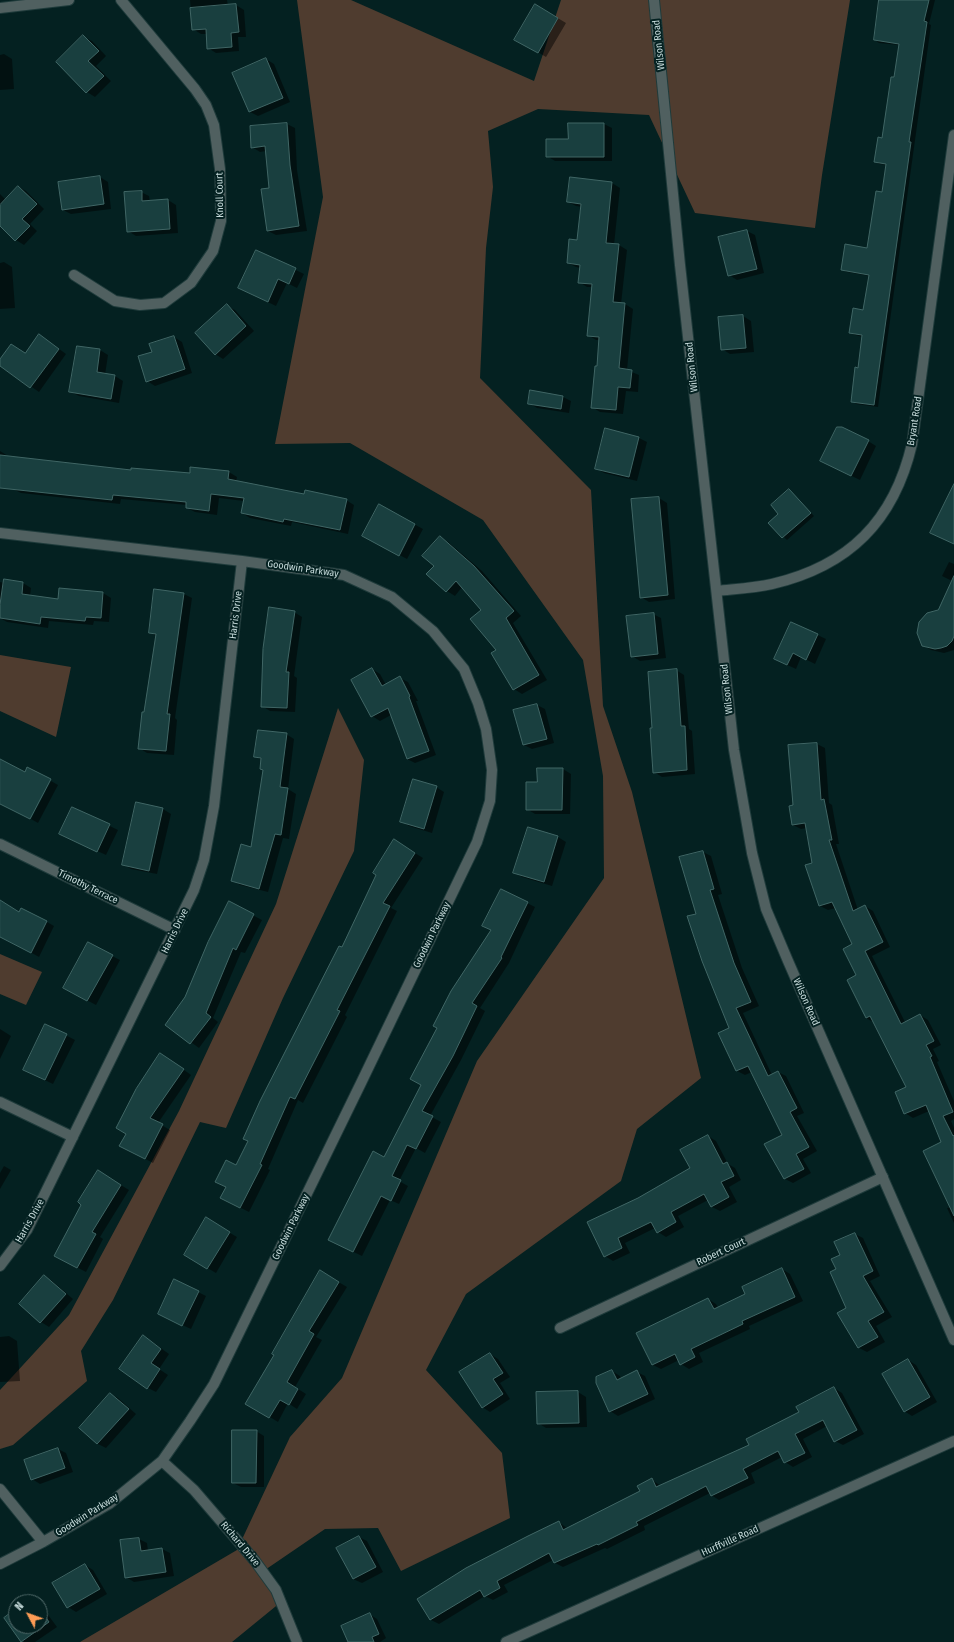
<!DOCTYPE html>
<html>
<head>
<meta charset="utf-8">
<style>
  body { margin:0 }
  #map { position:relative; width:954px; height:1642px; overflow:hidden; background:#042121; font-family:"Fira Sans Condensed",sans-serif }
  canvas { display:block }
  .north { position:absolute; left:8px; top:1594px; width:40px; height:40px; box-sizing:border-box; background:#042121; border:1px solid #526b6b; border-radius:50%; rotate:311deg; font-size:11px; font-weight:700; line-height:16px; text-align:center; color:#c7dbdb }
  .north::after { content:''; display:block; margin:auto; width:14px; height:18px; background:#fd9c55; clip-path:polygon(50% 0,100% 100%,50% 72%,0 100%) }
</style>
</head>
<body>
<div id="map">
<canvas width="954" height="1642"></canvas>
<div class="north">N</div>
</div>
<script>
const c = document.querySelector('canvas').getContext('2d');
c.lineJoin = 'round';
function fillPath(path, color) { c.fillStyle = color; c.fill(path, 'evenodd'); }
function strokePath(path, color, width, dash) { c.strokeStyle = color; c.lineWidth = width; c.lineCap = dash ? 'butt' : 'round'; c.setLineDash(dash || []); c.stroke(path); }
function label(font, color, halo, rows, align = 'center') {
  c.font = font + ' "Fira Sans Condensed",sans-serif'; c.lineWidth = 4; c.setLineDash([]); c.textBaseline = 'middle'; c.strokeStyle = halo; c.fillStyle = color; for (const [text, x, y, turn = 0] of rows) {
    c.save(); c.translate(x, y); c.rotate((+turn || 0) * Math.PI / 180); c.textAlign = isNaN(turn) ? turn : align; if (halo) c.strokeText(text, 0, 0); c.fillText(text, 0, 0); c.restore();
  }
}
fillPath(new Path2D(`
  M297,0H351L534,81L561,0H850L822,175L815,228L695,213L649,115L538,109L488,131L493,187L486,248L480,378L591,490L603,706L632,792L701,1078L637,1129L621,1181L466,1294L426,1370L502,1453L510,1518L401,1571L378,1528L325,1529L262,1572L281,1602L232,1642H80L237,1550L290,1437L342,1378L477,1061L604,878L603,776L583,660L483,520L350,443L275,444L323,197Z
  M0,655L71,667L56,737L0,711Z
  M338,708L364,760L354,851L283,998L226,1128L200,1122L113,1300L81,1351L87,1381L13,1445L0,1449V1390L69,1315L179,1111L276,904Z
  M0,954L42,972L26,1005L0,994Z`), '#4f3c2f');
fillPath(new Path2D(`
  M190,0H227L228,6L236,5L244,10L246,37H238L239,51L216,53L208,48L207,34H201L193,29Z
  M910,0H935L929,24L931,25L878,407L856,404L852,401L859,369L863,337L855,335L850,333L864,311L869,276L847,272L842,270L868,249L883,193L887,165L879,164L875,161L883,139L899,45L879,43L875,40Z
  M536,5L566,23L546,57L516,39Z
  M84,37L92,41L106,56L96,66L111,81L95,97L87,92Z
  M4,54L12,59L14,89L0,90V55Z
  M266,59L274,64L290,102L258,116L250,112Z
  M287,124L295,128L297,170L307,231L276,235L268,231L270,189L266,151L260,152L252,147L251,127Z
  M604,124L612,128V161H555L547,156L569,140Z
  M100,177L108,182L111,209L71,214L63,210Z
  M571,178L612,183L620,188L614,245H619L627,250L621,304H625L633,309L627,370L639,375L638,392L626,391L623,414L600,412L592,407L598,367L600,340H596L588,335L593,287H587L579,282L580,268L576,267L568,263L578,241L582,207L576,206L568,202Z
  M19,187L26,191L44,209L30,224L37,231L24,245L16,240L0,225V194L6,200Z
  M141,192L149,196L150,202L168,200L176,205L178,233L136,236L128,231Z
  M747,231L755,235L764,273L737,280L729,275Z
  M257,251L304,274L297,288L287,283L276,306L247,292Z
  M4,262L12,267L15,308L0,309V263Z
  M227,306L235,310L254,331L223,359L215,354Z
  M743,316L751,321L754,352L730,354L722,349Z
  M174,337L182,342L192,373L155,386L147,381L153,352Z
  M47,340L66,354L39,392L0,365V361L26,354Z
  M78,347L100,350L108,355L105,375L115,376L123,381L119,403L79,396L71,392Z
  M563,397L571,401L569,413L537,408L529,403Z
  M639,438L647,442L637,481L604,473L596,468Z
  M868,441L876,446L860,480L829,465Z
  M0,451L8,456L132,471L191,475V468L229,472L237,477L236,482L305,495L346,500L354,505L348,534L292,522L291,526L250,518L242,513L244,501L219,498L217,515L195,512L187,508V505L121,499L120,504L21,493L13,489L0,478Z
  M789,490L814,516L787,540L769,523L779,514Z
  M659,498L667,503L675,599L649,602L641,597L632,500Z
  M379,505L423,529L407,559L371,540Z
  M440,537L448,542L482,571L521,616L513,623L547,680L522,694L514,689L482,610L462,587L455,596L447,591L435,565Z
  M949,562L954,564V650L944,653L931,650L923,645L952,581L942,576Z
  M5,580L23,583L31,588L30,596L59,600L60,589L103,593L111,598L109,622L94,621L93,625L49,621L48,628L7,622L0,618V582L4,583Z
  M184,594L192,598L175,718L177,720L174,755L147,753L139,748L156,636L150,632Z
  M294,612L302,617L294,676L297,678L295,712L270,711L262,706Z
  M653,614L661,618L666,658L640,661L632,656Z
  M792,623L826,639L815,664L801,657L796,669L783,663Z
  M372,669L380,674L386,685L400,678L408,682L418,701H416L436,755L415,763L407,759L391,715L380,721L372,716Z
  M676,670L684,675L689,729L692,731L695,774L662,777L654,772L653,729Z
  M537,705L545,709L554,743L532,749L524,745Z
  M286,734L294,739L288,789L296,794L289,839L283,838L268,892L240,885L232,880L252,849L264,771L261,769L262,760L255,756Z
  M817,744L825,748L829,803L832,805L839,844H836L858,910L865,906L873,911L890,947L872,956L905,1022L920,1015L928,1020L941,1045L933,1049L939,1061L937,1062L954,1101V1119L951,1121L954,1128V1223L947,1208L951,1207L943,1142L929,1111L913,1118L905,1113L907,1087L873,1022L866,1018L857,976L854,944L836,908L828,910L820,906L807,828L801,829L793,825L794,806Z
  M563,769L571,774L570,814H535L527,809L538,783Z
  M51,781L58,785L38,823L31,819Z
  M436,787L444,792L432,833L409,826L401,821Z
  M73,808L118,830L106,855L69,838Z
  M163,809L171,814L157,874L131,869L123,864Z
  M528,828L558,837L566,842L552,886L522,877L514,872Z
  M402,845L423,858L391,908L397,911L345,1015L347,1017L303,1103L298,1100L268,1169L270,1170L249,1212L229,1202L236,1166L378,875Z
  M703,852L711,856L722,894L718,895L742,968L759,1006L743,1013L772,1075L778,1072L786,1076L804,1113L797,1116L817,1151L803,1159L811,1173L793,1183L785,1179L766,1145L783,1135L752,1072L745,1075L737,1071L720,1034L731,1029L697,914Z
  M0,900L19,913L47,922L54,926L39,957L0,935Z
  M229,903L262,920L245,953L241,952L213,1018L218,1022L199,1048L166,1024L186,997Z
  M527,903L535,907L509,963L480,1008L485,1011L461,1060L430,1116L441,1122L425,1153L416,1148L399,1181L408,1186L399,1204L390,1200L362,1256L337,1244Z
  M112,956L120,960L96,1005L64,988Z
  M46,1025L75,1040L53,1084L32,1074Z
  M0,1029L11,1036L0,1059Z
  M169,1059L191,1075L158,1123L170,1130L153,1163L129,1150Z
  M708,1136L716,1141L728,1164L735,1168L741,1180L729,1187L737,1202L720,1211L712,1207L708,1200L678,1216L684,1227L666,1237L658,1232L655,1228L625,1243L630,1253L613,1261L605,1256L638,1199L692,1169Z
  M4,1166L11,1170L0,1189V1173Z
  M106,1176L129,1190L100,1237L103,1239L86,1272L63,1260Z
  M206,1219L237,1237L216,1273L185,1255Z
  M855,1234L863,1238L880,1276L870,1281L892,1317L876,1326L885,1342L867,1352L859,1348L839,1313L848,1308L837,1270L841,1255Z
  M782,1269L790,1274L803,1301L749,1326L750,1329L699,1353L703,1362L689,1369L681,1364L679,1360L661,1369L653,1365L637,1334L708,1299L716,1304L718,1308L746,1295Z
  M320,1271L347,1287L316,1337L322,1340L295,1387L306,1394L297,1409L288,1403L278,1422L247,1403L276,1355Z
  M44,1276L52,1281L73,1299L49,1327L41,1322L20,1304Z
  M198,1292L206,1296L191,1329L167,1318Z
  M9,1336L17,1341L20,1381L0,1382V1337Z
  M151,1341L169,1354L159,1369L168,1375L156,1392L148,1388Z
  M490,1354L498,1359L510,1377L500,1383L510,1399L490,1412L482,1407Z
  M908,1360L916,1365L937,1402L912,1416L904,1411Z
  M612,1371L620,1376L621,1379L637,1372L645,1376L655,1399L618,1416L610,1411Z
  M834,1388L842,1393L864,1434L843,1445L835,1441L827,1426L803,1439L812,1457L793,1467L785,1462L782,1457L751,1473L755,1483L719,1500L711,1495L710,1493L644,1526L645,1530L607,1549L605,1548L563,1567L555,1563L553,1560L504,1585L508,1592L493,1600L485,1596L439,1624L431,1620L418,1599L559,1522L568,1529L641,1492L652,1480L661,1486L750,1445L800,1413Z
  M578,1392L586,1397L587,1427L546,1428L538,1423L537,1393Z
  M110,1394L118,1398L136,1414L106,1448L98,1444L81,1428Z
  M256,1431L264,1436V1487H241L233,1483Z
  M58,1449L66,1453L73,1472L40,1484L32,1479L25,1461Z
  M359,1537L367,1541L383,1572L362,1583L353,1579Z
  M139,1539L147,1543L148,1551L162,1549L170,1553L174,1576L134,1582L126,1577Z
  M85,1565L93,1570L107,1594L76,1612L68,1607L54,1583Z
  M32,1599L37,1602H28Z
  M40,1604L57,1627L35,1642H24L6,1618L16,1611V1626H40Z
  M369,1614L377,1619L386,1638L380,1642H349Z`), '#0007');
const building = new Path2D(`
  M879,0H929L924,21L927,22L909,142H911L874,405L851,402L855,367L858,368L862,335L849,333L853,308L863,310L869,275L841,270L845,244L867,248L876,191L882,192L886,164L874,162L878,137L882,138L891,77H894L899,44L874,40Z
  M236,4L239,32L231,33L232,47L207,49L206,29L192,30L190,8Z
  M535,4L558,18L538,53L514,40Z
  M83,35L99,51L88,61L104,76L86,93L56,62Z
  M266,58L283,98L249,112L232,73Z
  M287,123L290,165L299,226L267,231L261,189L269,188L265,146L251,148L250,126Z
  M568,123H604V157H546V139H568Z
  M100,176L104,204L62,210L58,182Z
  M570,177L612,182L606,243L619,244L613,302L625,303L619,368L632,370L630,388L618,387L616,410L591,408L595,366H597L599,337L587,336L592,284L578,283L580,265L567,263L569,239L577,240L581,204L567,202Z
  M18,186L37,204L22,219L30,226L15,241L0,226V205Z
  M142,191V201L168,199L170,229L127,232L124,192Z
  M747,230L757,269L728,276L718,237Z
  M256,250L296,268L289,284L278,279L268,302L238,288Z
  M227,304L246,326L215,355L195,333Z
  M743,315L746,348L721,350L718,317Z
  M39,334L59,349L30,388L0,366V359L11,344L25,353Z
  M174,336L185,369L146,382L138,356L152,352L149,344Z
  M77,346L100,349L97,372L115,375L111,399L69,392Z
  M530,390L563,396L561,409L528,404Z
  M837,427H842L869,440L851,476L820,461Z
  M605,428L639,437L629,477L595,469Z
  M0,455L131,470V468L190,473V467L229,471L228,479L304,494L305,490L347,499L340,530L284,519L283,522L241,513L244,498L211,494L209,511L186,508V502L113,495L112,500L0,488Z
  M954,484V544L930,533Z
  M789,489L811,513L782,538L768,523L778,514L771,505Z
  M659,497L668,595L640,598L631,499Z
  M379,504L415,524L399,556L362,536Z
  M440,536L474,566L514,611L506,618L539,675L513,690L491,653L496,650L470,619L481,610L456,581L446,592L426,574L434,566L422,556Z
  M954,576V636L952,641L947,646L941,648L935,649L922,646L917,633L919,622L927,613L938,610Z
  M4,579L23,582L22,594L58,599L59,588L103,592L101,618L86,617L85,621L41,617L40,624L0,618V605Z
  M154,589L184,593L167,714H170L166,751L138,749L142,712H144L156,634L149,633Z
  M269,607L295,611L286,672H289L287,708L261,707L263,649Z
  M654,613L658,654L631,657L626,616Z
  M791,622L818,634L806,660L793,653L787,665L774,659Z
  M372,668L382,686L400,676L410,696L409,697L429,751L407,759L388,708L371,717L351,680Z
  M677,669L681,726H685L687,770L653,773L650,728H652L648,672Z
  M537,704L547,739L523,745L513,710Z
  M258,730L287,733L280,787L288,788L281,835L275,834L259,889L231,881L241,844L251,847L263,770L260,769L261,758L254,757Z
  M817,743L821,800L824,799L832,840H829L853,911L865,905L883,942L865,951L901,1024L920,1014L934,1041L926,1045L932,1056L930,1057L953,1112L943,1116L953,1136L954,1135V1216L923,1151L941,1142L926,1105L904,1114L895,1092L906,1087L870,1016L866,1018L847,980L856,975L843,949L852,944L832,902L819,906L805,865L812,863L805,823L792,825L789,806L793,805L788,745Z
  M0,759L25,772L27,767L51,779L30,819L0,804Z
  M537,768H563L562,810H526V782H537Z
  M413,779L437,786L424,829L400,822Z
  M136,802L163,808L149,871L122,865Z
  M72,807L110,824L97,852L59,834Z
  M528,827L558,836L544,882L513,873Z
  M394,839L415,853L383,903L390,906L337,1010L340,1011L295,1099L290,1097L260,1164L262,1165L240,1208L220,1198L226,1187L215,1182L226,1160L236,1165L248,1141L243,1139L260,1101L339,946L342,947L376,875L373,873Z
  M703,851L714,889L710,890L734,963L751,1002L736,1008L768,1076L778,1071L797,1108L790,1112L809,1147L796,1154L804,1169L784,1179L764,1144L782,1135L748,1066L736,1071L718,1033L729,1028L702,961L687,916L696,914L679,857Z
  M501,889L528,902L501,957L502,958L472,1003L477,1006L453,1056L422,1111L433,1116L416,1149L407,1145L392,1176L401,1180L391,1201L381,1196L353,1252L328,1240L373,1151L384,1157L421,1085L410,1079L437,1028L433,1026L451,991L491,930L482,926Z
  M0,900L19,912L21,908L47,921L31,953L0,937Z
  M229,901L254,914L236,950L233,948L206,1013L211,1017L190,1044L165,1025L185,997L208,942Z
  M88,942L113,955L87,1001L63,988Z
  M45,1024L67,1034L45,1080L23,1070Z
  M160,1053L184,1069L150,1118L163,1124L145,1159L119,1146L126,1134L116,1128L136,1089Z
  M708,1135L723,1164L727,1162L734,1176L721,1182L729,1197L711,1207L704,1194L671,1212L676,1222L657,1233L651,1222L618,1238L622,1248L604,1257L587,1222L638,1198L690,1168L680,1150Z
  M98,1170L121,1185L92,1232L96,1234L77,1268L54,1256L81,1205L78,1202Z
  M206,1217L230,1232L207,1269L184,1255Z
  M855,1233L873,1271L863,1276L884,1312L868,1321L878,1337L858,1348L837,1313L846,1308L830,1272L836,1269L831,1259L840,1255L834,1242Z
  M782,1268L795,1297L742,1321L743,1324L691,1349L695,1357L680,1365L675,1354L652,1365L636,1333L708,1298L714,1309L745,1294L742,1287Z
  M320,1270L339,1282L309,1331L314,1334L287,1382L298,1389L289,1405L280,1400L269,1418L245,1404L274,1355L272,1354Z
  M44,1275L66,1294L40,1323L19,1304Z
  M174,1279L199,1291L182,1326L158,1314Z
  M143,1335L161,1349L151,1363L160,1369L147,1389L119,1369Z
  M490,1353L503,1373L493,1379L503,1394L482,1408L459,1372Z
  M908,1359L930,1397L904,1412L882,1374Z
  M612,1370L617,1380L637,1370L648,1394L609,1412L596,1383V1377Z
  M834,1387L857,1430L834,1442L823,1420L795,1434L805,1453L784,1463L778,1451L743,1469L748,1478L711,1496L706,1486L636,1522L638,1525L598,1545L597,1544L554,1563L549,1553L497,1581L500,1588L484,1597L480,1590L430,1620L417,1599L466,1568L528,1536L559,1521L563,1530L640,1491L637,1486L652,1478L656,1487L749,1445L746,1439L799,1412L796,1407Z
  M578,1391L579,1423L537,1424L536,1392Z
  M110,1393L129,1409L97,1444L79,1428Z
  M232,1430H257L256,1483H232Z
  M58,1448L65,1468L31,1480L24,1460Z
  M359,1536L376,1567L353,1579L336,1548Z
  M139,1538L141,1551L162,1548L166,1572L125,1578L120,1540Z
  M85,1564L100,1589L67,1608L52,1583Z
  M16,1609V1626H40V1609L49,1622L21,1642L4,1618Z
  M370,1613L379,1634L372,1637L374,1642H348L341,1626Z`);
fillPath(building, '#193f3f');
strokePath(building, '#406665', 1);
const minor = new Path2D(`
  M0,8L69,0
  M74,275L115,301L140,305L164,303L191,283L213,251L221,221L220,169L214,125L206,105L195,89L121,0
  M0,533L242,561L344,575L392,597L433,631L464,669L478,703L486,729L492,770L490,801L477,842L361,1083L214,1384L190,1421L162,1461L109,1504L43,1542L0,1564
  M717,591C735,589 754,588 772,584C849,566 894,521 912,444L954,135
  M0,844L175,930
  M0,1102L73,1137
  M0,1266L27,1230L194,890L204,860L214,806L242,561
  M560,1328L883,1177
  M162,1461L194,1490L255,1561L276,1590L297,1642
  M0,1489L43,1542`);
const tertiary = new Path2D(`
  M654,0L680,265L734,750L752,853L766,909L788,961L954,1340
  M506,1642L954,1441`);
strokePath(minor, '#1f3b3b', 12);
strokePath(tertiary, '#1f3b3b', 12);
strokePath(minor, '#506060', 10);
strokePath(tertiary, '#506060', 10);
label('10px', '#c7dbdb', '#042121', [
  ["Wilson Road",659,45,-96],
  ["Knoll Court",220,195,-91],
  ["Wilson Road",692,367,-96],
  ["Bryant Road",915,421,-81],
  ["Goodwin Parkway",303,569,8],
  ["Harris Drive",236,615,-83],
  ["Wilson Road",727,689,-96],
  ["Timothy Terrace",88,887,26],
  ["Harris Drive",175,931,-64],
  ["Goodwin Parkway",432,935,-64],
  ["Wilson Road",806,1002,66],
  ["Harris Drive",30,1221,-61],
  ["Goodwin Parkway",291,1227,-64],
  ["Robert Court",721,1252,-25],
  ["Goodwin Parkway",87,1515,-32],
  ["Hurffville Road",730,1541,-24],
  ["Richard Drive",240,1544,50]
]);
</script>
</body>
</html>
